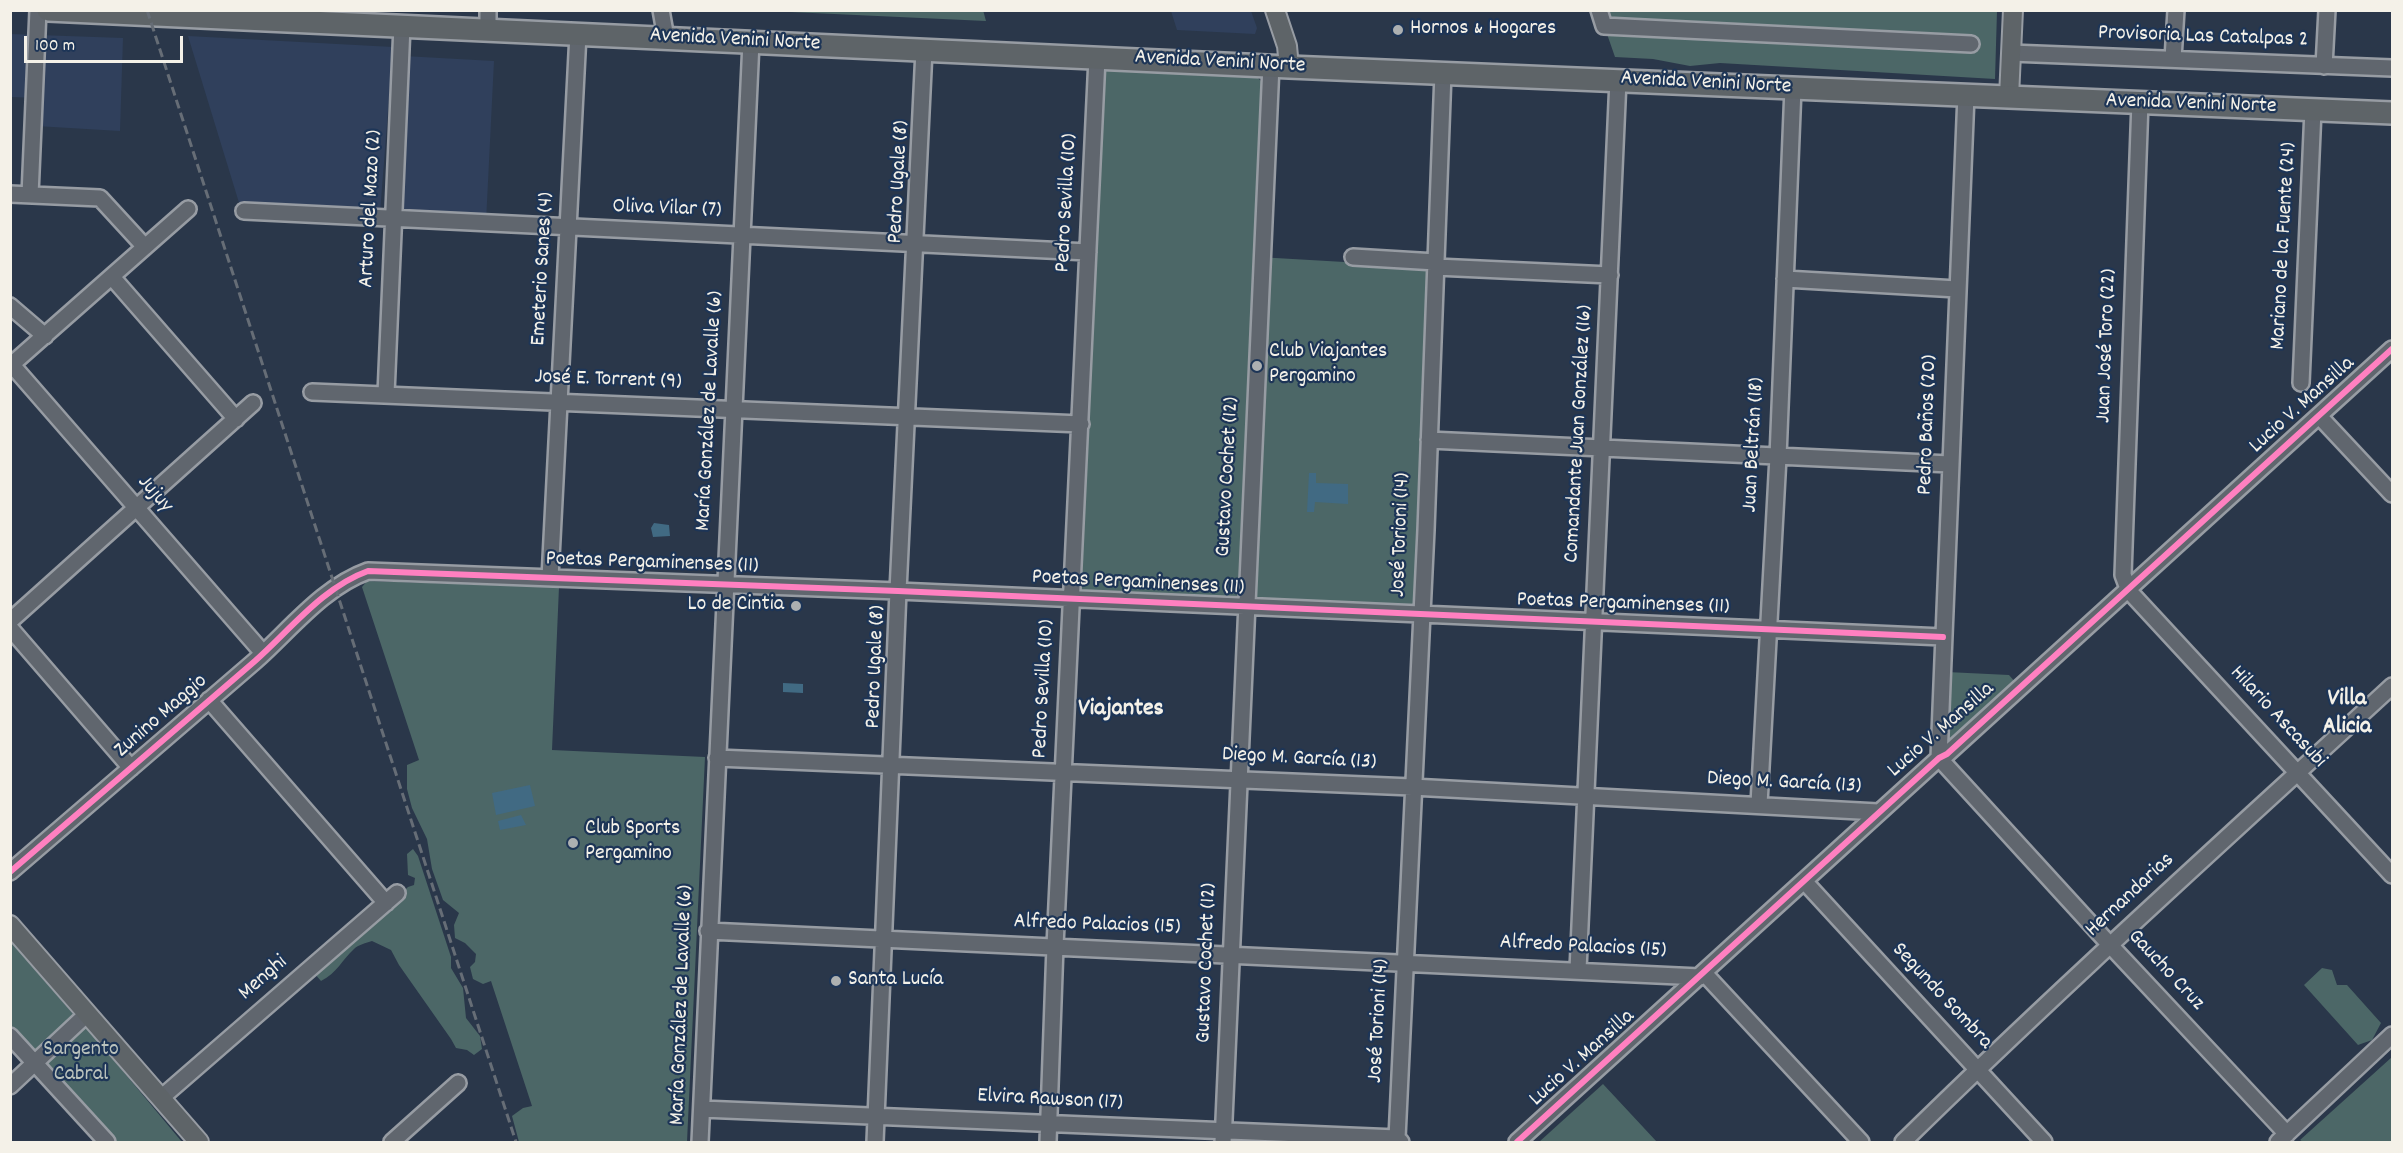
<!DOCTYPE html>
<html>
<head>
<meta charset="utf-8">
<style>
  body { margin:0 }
  #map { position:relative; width:2403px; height:1153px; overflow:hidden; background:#2a374a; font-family:Dekko,sans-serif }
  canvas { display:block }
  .frame { position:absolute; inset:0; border:12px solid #f4f1e8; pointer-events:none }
  .scale { position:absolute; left:24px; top:36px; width:159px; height:27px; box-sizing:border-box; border:3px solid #f4f1e8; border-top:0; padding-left:8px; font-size:18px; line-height:21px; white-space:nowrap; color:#f4f1e8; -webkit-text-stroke:4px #1d3557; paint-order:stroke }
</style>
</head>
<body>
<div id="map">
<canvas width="2403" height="1153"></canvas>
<div class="frame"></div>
<div class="scale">100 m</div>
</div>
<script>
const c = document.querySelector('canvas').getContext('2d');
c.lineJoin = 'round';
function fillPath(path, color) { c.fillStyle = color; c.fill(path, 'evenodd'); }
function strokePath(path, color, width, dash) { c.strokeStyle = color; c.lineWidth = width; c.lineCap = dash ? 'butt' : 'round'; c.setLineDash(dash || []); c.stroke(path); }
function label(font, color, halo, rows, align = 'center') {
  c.font = font + ' Dekko,sans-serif'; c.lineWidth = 4.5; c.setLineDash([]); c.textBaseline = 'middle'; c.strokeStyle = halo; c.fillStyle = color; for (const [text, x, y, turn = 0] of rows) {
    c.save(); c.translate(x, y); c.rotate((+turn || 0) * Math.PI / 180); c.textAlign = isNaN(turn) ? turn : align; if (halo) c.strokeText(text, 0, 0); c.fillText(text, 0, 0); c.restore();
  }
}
fillPath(new Path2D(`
  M1171,11H1251L1257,28L1255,34L1177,30Z
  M10,34L123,38L120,131L36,126L38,98L11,97Z
  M188,36L393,47L380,213L240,206Z
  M404,56L494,61L486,222L396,217Z`), '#30405c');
fillPath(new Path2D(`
  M983,10L986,21L769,11V10Z
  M1599,11H1997L1995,79L1720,63L1690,66L1653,59L1615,57Z
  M1110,69L1256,76L1264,84L1258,257L1431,267L1416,604L1413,608L1080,592L1078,589L1104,72Z
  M367,581L559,587L552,750L705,757L687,1142H519L512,1116L523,1108L532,1106L491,981L483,984L473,979L470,967L475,962L476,954L465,943L455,938L454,925L459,913L443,900L432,869L427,839L412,808L407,789V765L419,760L362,587Z
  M1947,672L2009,675L2016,683L1952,742L1945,739Z
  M413,849L418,856L451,957V968L463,988L466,1018L480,1036L482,1049L474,1055L467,1050L456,1048L451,1039L399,965L391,950L372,941C366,943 358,945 354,949C342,960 337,973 321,981L314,973L408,887L414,885L415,878L408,875L407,854Z
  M10,940L73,1014V1018L37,1050L29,1048L11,1027Z
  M2322,968L2332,970L2337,985H2347L2381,1023L2372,1040L2358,1045L2304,985Z
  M82,1026L87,1028L182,1142H114L46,1066L45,1062Z
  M2392,1057V1142H2303L2300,1140Z
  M1603,1084L1657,1142H1539Z`), '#4c6767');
fillPath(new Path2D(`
  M1309,473H1316V483L1348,484V504L1315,502L1314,512H1307Z
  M654,523L669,525L670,536L653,537L651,528Z
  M783,683L803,684V693L783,692Z
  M530,785L535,806L496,815L492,793Z
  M521,815L526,825L500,830L498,821Z`), '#416a83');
const minor = new Path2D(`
  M488,10V30
  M661,10L666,38
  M1599,10L1604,26L1971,44
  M2011,53L2392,68
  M2173,59L2176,10
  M2324,66L2327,10
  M1966,95L1939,758L2110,945L2287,1134
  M2140,102L2123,575L2129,591L2392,875
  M10,194L100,198L145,247
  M30,195L38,10
  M244,211L1088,252
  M1353,257L1436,262
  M1436,267L1610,275
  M112,277L236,419
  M1785,279L1957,289
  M10,306L45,336
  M12,365L263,653
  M10,366L188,209
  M2301,383L2313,110
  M312,392L1081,424
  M386,394L402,26
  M2320,417L2392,494
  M1429,440L1950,464
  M550,578L578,34
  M10,621L253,403
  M10,628L131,768
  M209,700L386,903
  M717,758L1412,787L1878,812
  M1759,804L1778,457L1793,88
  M10,872C92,802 173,731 255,661C290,630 323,587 368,571L898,591L1943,637
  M1804,881L2044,1142
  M708,931L1700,977
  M1578,970L1618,80
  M1704,973L1861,1142
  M10,1036L107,1142
  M10,1086L87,1014
  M161,1098L397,893
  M702,1109L1397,1138
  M392,1142L458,1083
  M700,1142L751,42
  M875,1142L898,591L924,50
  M1048,1142L1055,946L1097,58
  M1223,1142L1271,65
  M1401,1142L1397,1138L1426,530L1443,73
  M1517,1142L1939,758L1947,754L2392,349
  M1903,1142C2062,986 2228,837 2392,686
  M2278,1142L2392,1035`);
const major = new Path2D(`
  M1275,10L1287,46L1289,67
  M2009,97L2013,10
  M10,925L199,1142`);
const highway = new Path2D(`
  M48,10L1289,67L2392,113`);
strokePath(minor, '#979ca3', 20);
strokePath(major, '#979ca3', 22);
strokePath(highway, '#979ca3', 26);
strokePath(minor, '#60666e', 15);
strokePath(major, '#5e6468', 18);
strokePath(highway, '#5e6468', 21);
strokePath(new Path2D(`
  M147,10L516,1142`), '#666d76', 3, [9, 4.5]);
strokePath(new Path2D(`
  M10,872C92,802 173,731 255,661C290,630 323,587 368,571L898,591L1943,637
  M1517,1142L1939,758L1947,754L2392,349`), '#ff80c0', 6);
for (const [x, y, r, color] of [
  [1398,30,6,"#adb0b1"],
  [1257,366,6,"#adb0b1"],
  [796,606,6,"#adb0b1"],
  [573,843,6,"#adb0b1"],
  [836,981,6,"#adb0b1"]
]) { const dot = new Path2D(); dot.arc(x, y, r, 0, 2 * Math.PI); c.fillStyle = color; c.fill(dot); strokePath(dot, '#1d3557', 2); }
label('22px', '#f4f1e8', '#1d3557', [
  ["Hornos & Hogares",1410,30],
  ["Club Viajantes",1269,353],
  ["Pergamino",1269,378],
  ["Lo de Cintia",784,606,"right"],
  ["Club Sports",585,830],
  ["Pergamino",585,855],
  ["Santa Lucía",848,981]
], 'left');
label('22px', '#f4f1e8', '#1d3557', [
  ["Provisoria Las Catalpas 2",2203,38,2],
  ["Avenida Venini Norte",735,41,3],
  ["Avenida Venini Norte",1220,63,3],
  ["Avenida Venini Norte",1706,84,3],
  ["Avenida Venini Norte",2191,105,2],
  ["Pedro Ugale (8)",900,182,-87],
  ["Pedro Sevilla (10)",1068,203,-87],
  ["Arturo del Mazo (2)",372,209,-87],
  ["Oliva Vilar (7)",667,210,2],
  ["Mariano de la Fuente (24)",2285,246,-87],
  ["Emeterio Sanes (4)",544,269,-87],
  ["Juan José Toro (22)",2108,346,-88],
  ["José E. Torrent (9)",608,381,2],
  ["Lucio V. Mansilla",2303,406,-42],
  ["María González de Lavalle (6)",711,411,-87],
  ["Pedro Baños (20)",1929,425,-88],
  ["Comandante Juan González (16)",1580,434,-87],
  ["Juan Beltrán (18)",1755,445,-87],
  ["Gustavo Cochet (12)",1229,477,-87],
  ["Jujuy",154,495,49],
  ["José Torioni (14)",1402,535,-88],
  ["Poetas Pergaminenses (11)",652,564,2],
  ["Poetas Pergaminenses (11)",1138,584,3],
  ["Poetas Pergaminenses (11)",1623,605,2],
  ["Pedro Ugale (8)",877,667,-88],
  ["Pedro Sevilla (10)",1045,689,-87],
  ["Zunino Maggio",162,717,-41],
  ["Hilario Ascasubi",2277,718,47],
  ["Lucio V. Mansilla",1942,731,-41],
  ["Diego M. García (13)",1299,760,3],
  ["Diego M. García (13)",1784,784,3],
  ["Hernandarias",2131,896,-43],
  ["Alfredo Palacios (15)",1097,926,2],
  ["Alfredo Palacios (15)",1583,948,3],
  ["Gustavo Cochet (12)",1208,963,-88],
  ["Gaucho Cruz",2165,971,47],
  ["Menghi",264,979,-41],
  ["Segundo Sombra",1941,997,47],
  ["María González de Lavalle (6)",683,1005,-88],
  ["José Torioni (14)",1380,1021,-87],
  ["Lucio V. Mansilla",1583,1059,-42],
  ["Elvira Rawson (17)",1050,1101,3]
]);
label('22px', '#bbc3bd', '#1d3557', [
  ["Sargento",81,1051],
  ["Cabral",81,1076]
]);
label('bold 24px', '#f4f1e8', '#1d3557', [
  ["Villa",2347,701],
  ["Alicia",2347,729],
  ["Viajantes",1121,711]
]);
</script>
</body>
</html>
